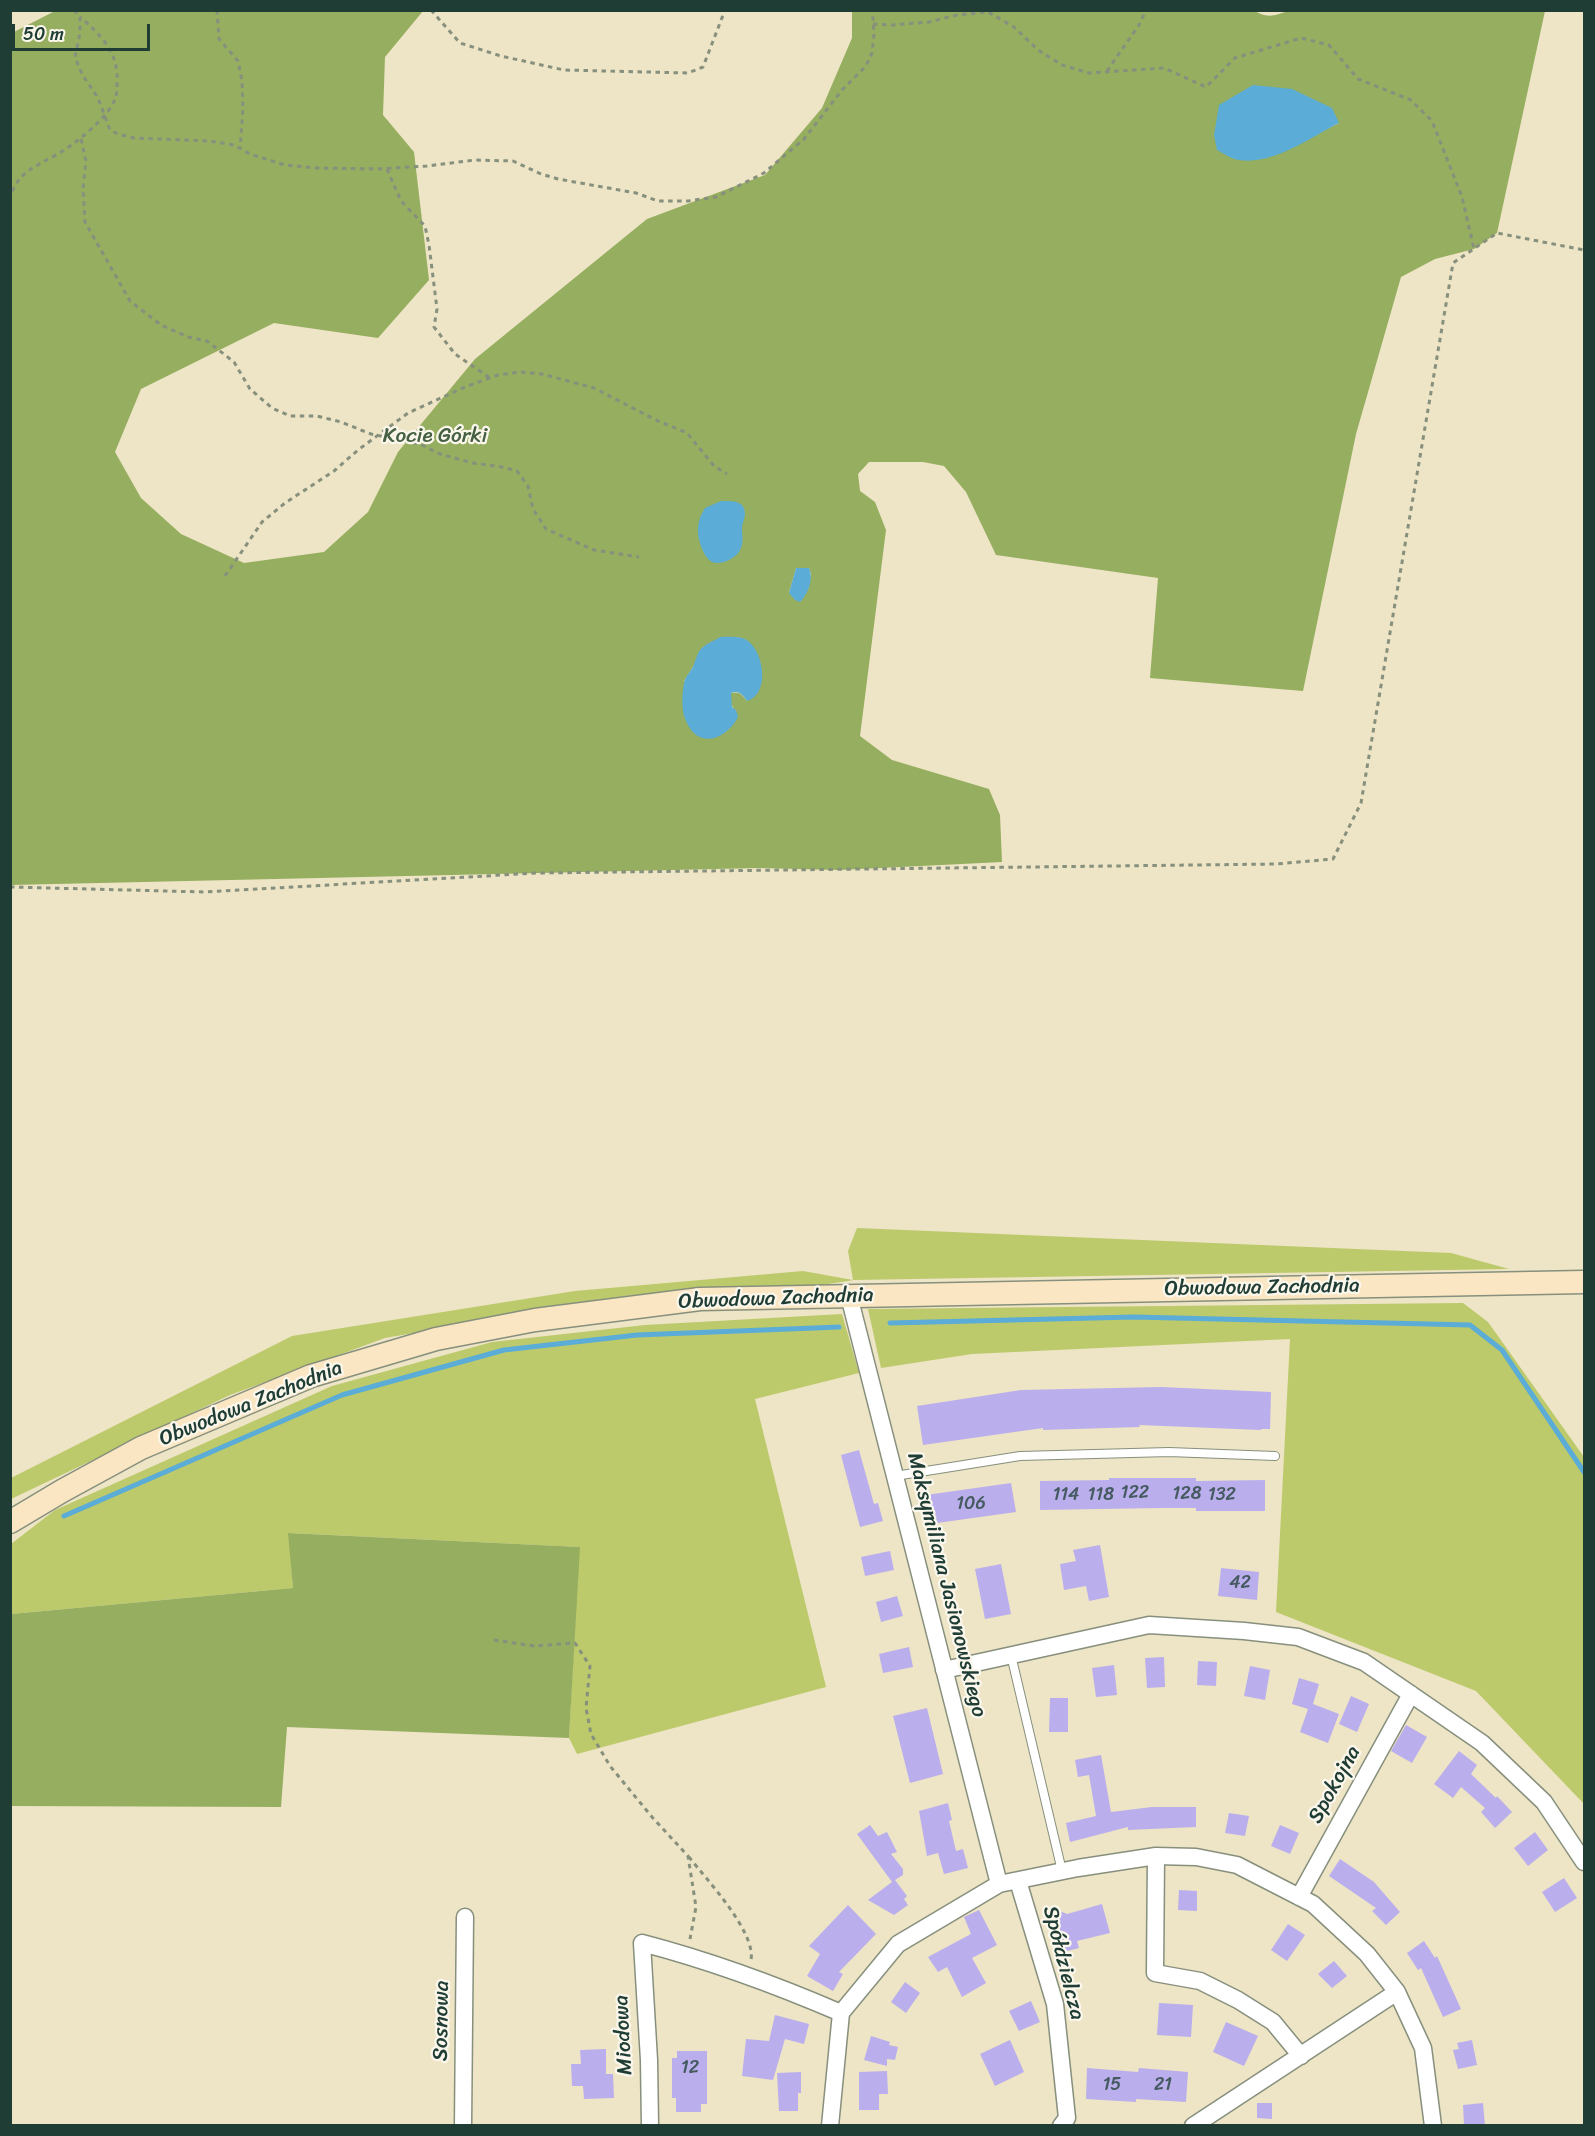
<!DOCTYPE html>
<html>
<head>
<meta charset="utf-8">
<style>
  body { margin:0 }
  #map { position:relative; width:1595px; height:2136px; overflow:hidden; background:#eee4c6; font-family:Sriracha,sans-serif }
  canvas { display:block }
  .frame { position:absolute; inset:0; border:12px solid #1f3d34; pointer-events:none }
  .scale { position:absolute; left:12px; top:24px; width:138px; height:27px; box-sizing:border-box; border:3px solid #1f3d34; border-top:0; padding-left:8px; font-size:18px; line-height:21px; white-space:nowrap; color:#1f3d34; -webkit-text-stroke:4px #fbf7ec; paint-order:stroke }
</style>
</head>
<body>
<div id="map">
<canvas width="1595" height="2136"></canvas>
<div class="frame"></div>
<div class="scale">50 m</div>
</div>
<script>
const c = document.querySelector('canvas').getContext('2d');
c.lineJoin = 'round';
function fillPath(path, color) { c.fillStyle = color; c.fill(path, 'evenodd'); }
function strokePath(path, color, width, dash) { c.strokeStyle = color; c.lineWidth = width; c.lineCap = dash ? 'butt' : 'round'; c.setLineDash(dash || []); c.stroke(path); }
function label(font, color, halo, rows, align = 'center') {
  c.font = font + ' Sriracha,sans-serif'; c.lineWidth = 4.5; c.setLineDash([]); c.textBaseline = 'middle'; c.strokeStyle = halo; c.fillStyle = color; for (const [text, x, y, turn = 0] of rows) {
    c.save(); c.translate(x, y); c.rotate((+turn || 0) * Math.PI / 180); c.textAlign = isNaN(turn) ? turn : align; if (halo) c.strokeText(text, 0, 0); c.fillText(text, 0, 0); c.restore();
  }
}
fillPath(new Path2D(`
  M857,1228L1451,1253L1509,1269L854,1280L809,1287L632,1295L385,1338L230,1395L11,1499V1478L292,1336L575,1291L803,1271L853,1280L848,1251Z
  M1463,1303L1488,1322L1584,1457V1804L1476,1691L1276,1612L1290,1339L972,1354L881,1368L868,1309Z
  M842,1314L859,1373L755,1399L826,1687L577,1754L569,1738L579,1547L289,1533L293,1588L11,1614V1544L55,1510L332,1386L492,1342L645,1325Z`), '#bcca6b');
fillPath(new Path2D(`
  M1253,10C1267,19 1275,16 1290,10L1545,11L1497,233L1474,249L1435,259L1401,277L1356,434L1303,691L1150,678L1158,578L996,555L966,492L944,466L923,462H869L858,474L860,491L875,502L886,530L860,736L892,760L989,789L1000,815L1002,862L839,870L759,868L11,885L10,34L55,11H423L385,57L383,115L414,152L429,280L378,338L274,323L141,389L115,452L141,498L181,534L244,563L324,552L368,512L398,452L475,359L647,219L765,175L822,108L852,38V11ZM1339,123L1321,132L1214,135ZM796,568H809L811,574L808,590L789,593ZM737,637L746,640L753,647L747,701C742,694 739,691 731,693V704L734,709L684,681L693,667Z
  M288,1533L580,1547L569,1738L287,1727L281,1807L11,1806V1614L293,1588Z`), '#95ae5f');
fillPath(new Path2D(`
  M1253,85L1292,89L1332,108L1339,123C1309,138 1270,168 1234,159C1229,157 1223,153 1217,150L1214,135L1219,105Z
  M721,501C732,501 745,500 745,514C745,519 742,523 742,528C742,536 744,542 740,550C737,558 720,566 712,562C705,558 702,549 700,543C696,530 698,519 705,508Z
  M796,568H809C814,579 808,594 800,602L795,600L789,593Z
  M720,637C728,637 737,636 745,639C764,649 771,694 747,701C742,694 739,690 731,693L732,707L736,710L738,717C726,740 698,750 686,721C681,710 682,694 684,683C685,677 690,672 693,667C695,662 697,654 700,650C705,644 714,641 720,637Z`), '#5bacd6');
strokePath(new Path2D(`
  M890,1323L1134,1317L1470,1325L1502,1350L1584,1472
  M64,1516L342,1395L504,1350L637,1335L839,1327`), '#5bacd6', 5);
fillPath(new Path2D(`
  M1161,1387L1271,1392L1270,1429H1261V1430L1139,1425L1140,1427L1043,1430V1428L923,1445L917,1406L1021,1390Z
  M859,1450L874,1504L878,1503L883,1521L860,1527L841,1455Z
  M1109,1478H1196V1481L1265,1480V1511H1196V1508H1161L1040,1510V1481L1109,1480Z
  M1011,1483L1016,1512L930,1524L926,1495Z
  M1100,1545L1109,1597L1089,1601L1086,1586L1064,1590L1060,1564L1076,1561L1073,1550Z
  M890,1551L894,1570L865,1576L861,1557Z
  M1001,1564L1011,1614L985,1619L975,1569Z
  M1221,1568L1259,1572L1257,1600L1218,1596Z
  M897,1596L903,1616L881,1622L876,1602Z
  M909,1647L913,1667L883,1673L879,1654Z
  M1164,1657L1165,1687L1147,1688L1145,1658Z
  M1198,1661L1217,1662L1216,1686L1197,1685Z
  M1114,1665L1117,1695L1096,1697L1092,1668Z
  M1250,1666L1270,1670L1265,1700L1244,1696Z
  M1299,1678L1319,1684L1313,1704L1339,1714L1328,1743L1300,1732L1308,1709L1292,1704Z
  M1351,1696L1369,1704L1357,1732L1339,1724Z
  M1050,1698H1068V1732H1049Z
  M927,1708L943,1774L910,1783L893,1716Z
  M1406,1725L1427,1737L1412,1763L1391,1751Z
  M1459,1751L1477,1765L1471,1774L1496,1798L1497,1796L1512,1812L1495,1828L1481,1812L1485,1808L1461,1787L1453,1798L1434,1784Z
  M1101,1755L1111,1812L1152,1807H1196V1827L1128,1830V1827L1070,1842L1066,1823L1096,1816L1089,1775L1078,1777L1075,1760Z
  M948,1803L952,1820L949,1821L956,1851L963,1849L968,1868L944,1874L938,1853L927,1856L919,1811Z
  M1229,1813L1249,1816L1245,1836L1225,1833Z
  M870,1825L878,1836L887,1832L897,1852L891,1854L903,1869V1875L895,1880L907,1896L904,1899L908,1905L894,1915L868,1900L892,1882L857,1834Z
  M1280,1825L1299,1833L1290,1854L1271,1846Z
  M1535,1832L1548,1850L1528,1866L1514,1848Z
  M1340,1859L1374,1882L1400,1912L1386,1925L1372,1911L1376,1908L1329,1876Z
  M1564,1878L1577,1898L1555,1912L1542,1892Z
  M1179,1890L1197,1891V1911L1178,1910Z
  M1102,1904L1110,1933L1077,1941L1079,1948L1063,1952L1054,1920L1060,1911L1067,1914Z
  M848,1905L876,1934L839,1972L843,1974L833,1991L807,1976L820,1954L809,1946Z
  M979,1910L997,1945L972,1958L986,1983L962,1997L947,1967L938,1972L928,1957L971,1934L964,1917Z
  M1288,1924L1305,1935L1287,1961L1271,1950Z
  M1424,1941L1435,1958L1437,1956L1461,2009L1443,2017L1421,1968L1418,1970L1407,1953Z
  M1334,1961L1347,1976L1332,1988L1318,1974Z
  M905,1982L920,1993L906,2013L891,2002Z
  M1031,2001L1040,2022L1019,2031L1009,2011Z
  M1159,2003L1193,2005L1191,2037L1157,2035Z
  M775,2015L809,2024L804,2044L785,2039L773,2080L742,2076L746,2039L769,2041Z
  M1226,2022L1258,2036L1244,2066L1213,2052Z
  M871,2036L890,2042L889,2045L898,2047L895,2060L887,2059V2066L864,2060Z
  M1010,2040L1024,2072L995,2086L980,2054Z
  M1472,2040L1477,2065L1458,2069L1453,2050L1459,2049L1457,2043Z
  M606,2049V2074H613L614,2098L584,2099L583,2086H572L571,2064H581L580,2050Z
  M677,2051H707V2104H701V2112H676V2098H672V2058H677Z
  M1087,2068L1138,2072L1139,2068L1188,2072L1186,2102L1136,2099V2102L1086,2099Z
  M887,2071L888,2094H879V2110H859V2072Z
  M801,2072V2093H798V2111H779L777,2073Z
  M1257,2103H1272V2119L1257,2118Z
  M1483,2103L1485,2126L1464,2125L1463,2105Z`), '#baafec');
const service = new Path2D(`
  M895,1476L1020,1456L1169,1452L1275,1456
  M1011,1655L1062,1871`);
const minor = new Path2D(`
  M849,1296L999,1884
  M944,1670L1149,1625L1244,1631L1298,1637L1364,1662L1482,1743L1544,1802L1584,1862
  M1156,1856L1155,1973L1200,1981L1238,2000L1273,2022L1301,2056
  M1018,1881L1055,2004L1067,2118L1061,2126
  M1299,1897L1411,1694
  M463,2126L465,1917
  M650,2126L649,2060L642,1943C711,1961 776,1985 841,2013
  M830,2126L841,2013L898,1944L999,1884L1078,1868L1156,1856L1196,1857L1237,1865L1313,1904L1367,1954L1397,1992L1423,2048L1433,2126
  M1193,2126L1397,1992`);
const secondary = new Path2D(`
  M10,1522L62,1491L141,1448L311,1376L436,1339L535,1320L700,1299L1584,1282`);
strokePath(service, '#86907d', 10);
strokePath(minor, '#86907d', 19);
strokePath(secondary, '#86907d', 25);
strokePath(new Path2D(`
  M74,10L80,17V33L75,57L82,74L98,98L110,130L118,134L134,138L209,141L234,145L250,154L285,165L317,168L377,169L427,166L475,160L513,161L541,174L558,179L636,193L658,201H688L716,197L764,173L804,139L842,90L866,66L872,53L874,34L873,18L871,10
  M217,10L219,39L238,61L242,81L243,109L240,149
  M431,10L460,43L501,56L564,70L688,73L703,67L725,10
  M873,24L892,25L929,22L957,15L988,12L1014,27L1038,50L1062,65L1089,73L1164,68L1206,87L1235,58L1301,38L1329,45L1358,79L1411,100L1432,121L1462,197L1474,249
  M1107,71L1139,25L1146,10
  M81,139L86,161L83,189L85,222L130,301L161,325L188,337L207,341L234,362L250,389L272,408L290,416H317L341,422L371,434L420,444L440,454L473,463L502,467L517,471L528,486L533,509L546,529L594,550L639,557
  M387,169L401,201L425,226L429,245L437,309L434,327L455,354L490,378
  M10,200C15,173 36,166 58,154C75,144 111,116 116,96C117,92 117,87 117,82C119,53 101,35 80,17
  M10,212V244
  M225,576L262,522L285,503L334,471L358,450L408,413L465,387L498,375L520,372L542,374L594,388L656,420L687,433L714,466L727,474
  M10,887L205,892L537,873L1276,864L1333,859L1361,803L1453,263L1497,233L1584,250
  M494,1640L534,1646L575,1643L590,1666L586,1708L591,1734L610,1766L652,1817L688,1856L696,1907L690,1939
  M689,1857C707,1880 756,1932 751,1960`), '#86907d', 3, [4.5, 4.5]);
strokePath(service, '#fff', 8);
strokePath(minor, '#fff', 16);
strokePath(secondary, '#fbe6c3', 22);
label('18px', '#465a62', null, [
  ["122",1135,1493],
  ["128",1187,1494],
  ["114",1066,1495],
  ["118",1101,1495],
  ["132",1222,1495],
  ["106",971,1504],
  ["42",1240,1583],
  ["12",690,2068],
  ["15",1112,2085],
  ["21",1163,2085]
]);
label('21px', '#466042', '#fbf7ec', [
  ["Kocie Górki",435,437]
]);
label('21px', '#1f3d34', '#fbf7ec', [
  ["Obwodowa Zachodnia",1262,1288,-1],
  ["Obwodowa Zachodnia",776,1299,-2],
  ["Obwodowa Zachodnia",251,1404,-22],
  ["Maksymiliana Jasionowskiego",946,1585,76],
  ["Spokojna",1335,1785,-61],
  ["Spółdzielcza",1063,1963,76],
  ["Sosnowa",442,2021,-89],
  ["Miodowa",624,2035,-93]
]);
</script>
</body>
</html>
